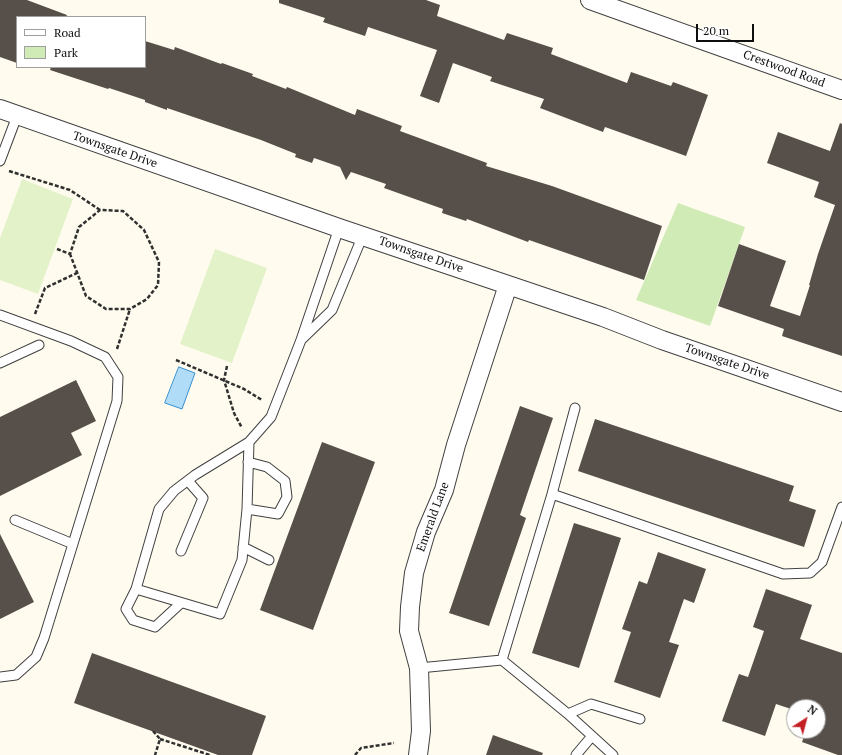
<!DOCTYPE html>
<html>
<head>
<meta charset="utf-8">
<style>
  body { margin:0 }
  #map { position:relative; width:842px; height:755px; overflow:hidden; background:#fffcef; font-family:"PT Serif",serif }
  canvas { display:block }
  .legend { position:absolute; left:16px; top:16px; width:130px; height:52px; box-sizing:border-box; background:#fff; border:1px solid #9f9f9f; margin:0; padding:5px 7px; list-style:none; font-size:12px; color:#0e0e0e }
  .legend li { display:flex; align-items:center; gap:8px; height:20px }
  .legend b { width:20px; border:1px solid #9f9f9f }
  .north { position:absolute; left:786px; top:699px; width:40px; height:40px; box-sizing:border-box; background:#fff; border:1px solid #9f9f9f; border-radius:50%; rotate:36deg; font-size:11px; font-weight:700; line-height:16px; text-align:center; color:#0e0e0e }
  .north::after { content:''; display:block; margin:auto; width:14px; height:18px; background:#c42024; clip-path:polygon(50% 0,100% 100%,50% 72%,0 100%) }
  .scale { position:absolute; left:696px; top:24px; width:58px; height:18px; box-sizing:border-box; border:2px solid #0e0e0e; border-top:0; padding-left:5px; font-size:12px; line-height:14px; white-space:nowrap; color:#0e0e0e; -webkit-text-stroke:3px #fff; paint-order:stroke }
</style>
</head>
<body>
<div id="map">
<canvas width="842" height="755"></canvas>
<ul class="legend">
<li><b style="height:5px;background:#fff"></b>Road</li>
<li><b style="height:11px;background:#d1ebb7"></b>Park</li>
</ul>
<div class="north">N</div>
<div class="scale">20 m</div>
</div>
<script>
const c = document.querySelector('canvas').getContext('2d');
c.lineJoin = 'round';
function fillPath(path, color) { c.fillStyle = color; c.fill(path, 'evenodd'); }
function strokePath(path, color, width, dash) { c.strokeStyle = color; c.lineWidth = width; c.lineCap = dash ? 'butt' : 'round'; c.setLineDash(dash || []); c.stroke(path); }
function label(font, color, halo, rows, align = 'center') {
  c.font = font + ' "PT Serif",serif'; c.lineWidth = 4; c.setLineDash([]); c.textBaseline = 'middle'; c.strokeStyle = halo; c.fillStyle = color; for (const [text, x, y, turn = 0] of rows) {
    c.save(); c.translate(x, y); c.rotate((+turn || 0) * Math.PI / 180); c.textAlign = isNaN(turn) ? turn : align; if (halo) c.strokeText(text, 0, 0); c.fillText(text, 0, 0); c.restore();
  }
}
fillPath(new Path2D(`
  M678,203L745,227L710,326L636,300Z`), '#d1ebb7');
fillPath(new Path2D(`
  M22,179L73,199L38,294L0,280V238Z
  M215,249L267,268L232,363L180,344Z`), '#e3f2c9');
const water = new Path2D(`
  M179,367L195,373L182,409L165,403Z`);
fillPath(water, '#b1dcf8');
strokePath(water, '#3590d2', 1);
fillPath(new Path2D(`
  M0,0H27L67,15L66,17H17V63L0,57Z
  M279,0H426L440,5L437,16L504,40L507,33L553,48L551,54L627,83L631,72L671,86L673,82L708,95L686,156L605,127L603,132L540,108L544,99L490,81L492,77L453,63L439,103L420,96L437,50L368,27L365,36L323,22L325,18L279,3Z
  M145,41L174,50L175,47L221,64L222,63L253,74L252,76L286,89L287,87L355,115L357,109L402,126L400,131L487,163L486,166L552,186L662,226L644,280L529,240L528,242L467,219L466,221L442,213L443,209L384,188L386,184L351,172L346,180L340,167L314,158L312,163L295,157L296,154L261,140L167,108V110L145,102V100L109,88L108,89L50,70L51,67H145Z
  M840,123L842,124V356L782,336L784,329L718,306L739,244L786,261L770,306L800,316L810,285H809L818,254L835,205L814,197L819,182L767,163L778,132L830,151Z
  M76,380L96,421L71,433L82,455L0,496V417Z
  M520,406L553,418L520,515L526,518L489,626L449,613Z
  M595,419L794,486L789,501L816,510L804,547L578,471Z
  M322,442L375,462L313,630L260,610Z
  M574,523L621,538L579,668L532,653Z
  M0,534L34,602L0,619Z
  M658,552L706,569L694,603L684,599L669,642L679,645L660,698L614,682L631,632L622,629L639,581L647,584Z
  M766,589L812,605L800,639L842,653V755H838L802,742L806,731H818V707H794V710L776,704L765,736L722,721L739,674L748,677L764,631L753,627Z
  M92,653L266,716L252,755H218L74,703Z
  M493,735L543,753L542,755H486Z`), '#574f4a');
const service = new Path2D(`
  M0,161L17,116
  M0,315L71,341L105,357L118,377L117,401L44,638L36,657L16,675L0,677
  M302,339L332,310L363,235
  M0,363L39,345
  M249,442L247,509L242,560L220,614L136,589L159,509L174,491L195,475L249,442L271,417L301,340L339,228
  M552,494L783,574L810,573L822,562L842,507
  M247,509L278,514L287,497L285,481L267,467L248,462
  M15,520L73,544
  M243,547L269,560
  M181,551L203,498L188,481
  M136,589L126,609L133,620L155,627L181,603
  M502,660L552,494L575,408
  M419,668L502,660L568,714L613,755
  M568,714L591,704L640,719
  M576,755L592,736`);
const minor = new Path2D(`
  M590,0L842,90
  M0,109L339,228L603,317L662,340L842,402
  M418,755L421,731L419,668L409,631L410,607L414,573L426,532L444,490L456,445L508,285`);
strokePath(service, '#414141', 11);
strokePath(minor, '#414141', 20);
strokePath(new Path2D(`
  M9,171L70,190L100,210
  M57,249L70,254L79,227L100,210L123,211L144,230L159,262L158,285L147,299L130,309H106L86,296L70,254
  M35,314L45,288L77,273
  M117,349L130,309
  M176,360L244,389L262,400
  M227,366L224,380L234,413L242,428
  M153,731L160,739L155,755
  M160,739L210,755
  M355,755L361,748L394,743`), '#303030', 2.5, [4, 2]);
strokePath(service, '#fff', 9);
strokePath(minor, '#fff', 18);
label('12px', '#0e0e0e', '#fff', [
  ["Crestwood Road",784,69,20],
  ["Townsgate Drive",115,150,19],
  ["Townsgate Drive",421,255,19],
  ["Townsgate Drive",727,362,19],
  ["Emerald Lane",433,517,-70]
]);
</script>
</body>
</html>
